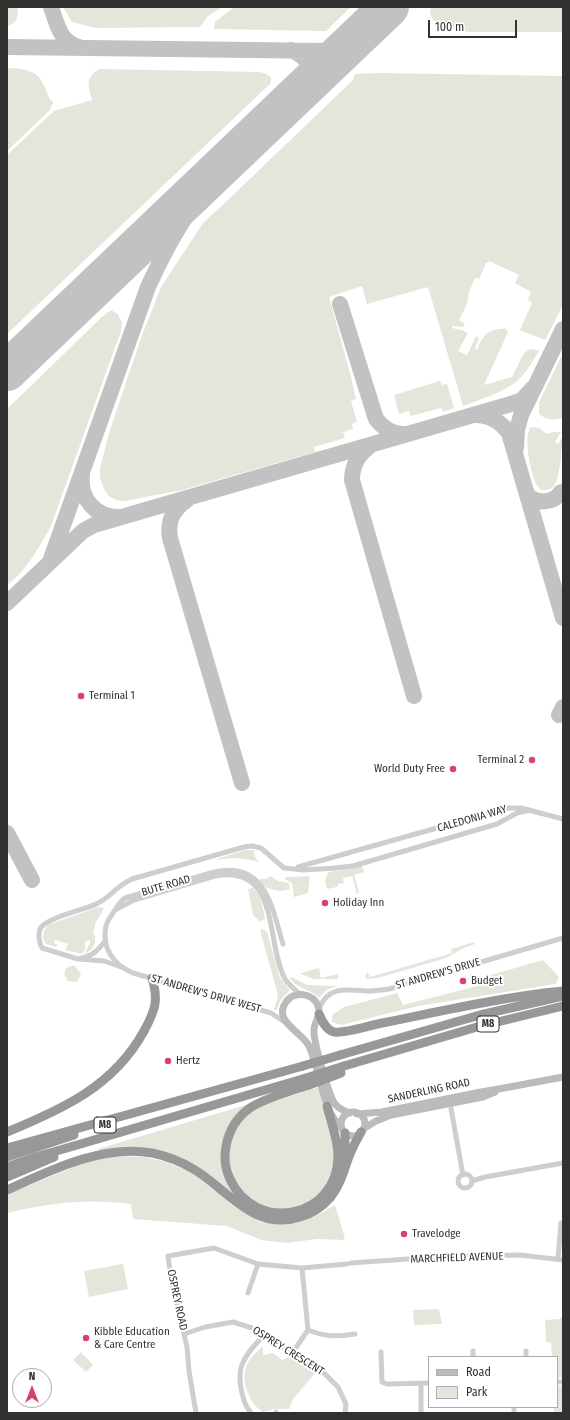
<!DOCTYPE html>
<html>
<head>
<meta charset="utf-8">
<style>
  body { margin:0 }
  #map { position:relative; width:570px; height:1420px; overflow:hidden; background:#fff; font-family:"Fira Sans Condensed",sans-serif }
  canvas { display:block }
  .frame { position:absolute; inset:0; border:8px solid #313131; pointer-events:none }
  .legend { position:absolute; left:428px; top:1356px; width:130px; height:52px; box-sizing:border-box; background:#fff; border:1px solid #adadad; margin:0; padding:5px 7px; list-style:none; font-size:12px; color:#313131 }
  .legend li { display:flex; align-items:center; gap:8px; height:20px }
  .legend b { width:20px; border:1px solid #adadad }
  .north { position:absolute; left:12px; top:1368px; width:40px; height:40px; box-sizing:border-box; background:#fff; border:1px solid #adadad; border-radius:50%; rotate:0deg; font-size:11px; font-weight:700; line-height:16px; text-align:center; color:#313131 }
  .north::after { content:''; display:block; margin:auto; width:14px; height:18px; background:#d64567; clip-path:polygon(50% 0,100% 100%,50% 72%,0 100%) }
  .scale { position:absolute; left:428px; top:20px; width:89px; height:18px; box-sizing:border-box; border:2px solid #313131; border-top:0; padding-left:5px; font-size:12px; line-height:14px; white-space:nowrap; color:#313131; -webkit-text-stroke:3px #fff; paint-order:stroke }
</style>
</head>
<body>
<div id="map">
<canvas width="570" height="1420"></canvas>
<div class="frame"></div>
<ul class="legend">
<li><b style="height:5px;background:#bbb"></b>Road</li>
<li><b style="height:11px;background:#e3e7db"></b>Park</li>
</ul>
<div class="north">N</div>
<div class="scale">100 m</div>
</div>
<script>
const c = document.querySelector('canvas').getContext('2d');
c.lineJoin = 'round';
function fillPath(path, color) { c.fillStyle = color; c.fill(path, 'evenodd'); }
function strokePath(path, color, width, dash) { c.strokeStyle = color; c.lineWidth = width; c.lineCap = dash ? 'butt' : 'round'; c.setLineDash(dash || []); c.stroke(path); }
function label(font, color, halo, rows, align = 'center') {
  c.font = font + ' "Fira Sans Condensed",sans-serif'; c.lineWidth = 4; c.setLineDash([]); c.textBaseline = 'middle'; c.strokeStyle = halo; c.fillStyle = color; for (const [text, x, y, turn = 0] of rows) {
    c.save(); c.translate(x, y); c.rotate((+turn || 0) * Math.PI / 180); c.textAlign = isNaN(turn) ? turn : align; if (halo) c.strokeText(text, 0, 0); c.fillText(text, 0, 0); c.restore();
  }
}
fillPath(new Path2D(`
  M7,7H18C17,15 19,22 8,26Z
  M63,7H222L208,16L200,27L95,28L72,22Z
  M234,7H351L326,31L214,29L215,22Z
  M431,7H563V32H469L438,25L432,18L430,13Z
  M7,68C36,69 40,73 50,100H52L53,103L49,111L7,151Z
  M99,69L260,72L266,74L271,78V83L7,334V155L54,111L92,100C88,86 85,78 99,69Z
  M378,73L563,76V305L545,340L520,330L532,303L528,300L531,292L515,283L519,275L489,261L488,263H486L479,279L475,278L468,294L469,295L467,301L468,302L459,320L464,323V325L465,326L464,327L452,326V328L462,330L468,333L458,351L467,355L476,336L479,338L475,348L477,350C479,346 480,341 483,338C487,331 499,328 506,329L508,332L484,385L512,377L524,353C529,349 533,348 539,351C533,361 526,373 517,381C504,392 479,400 463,406L428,287L367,304L362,286L329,297L350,373L356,399L351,401L357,422L352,424L353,429L343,432L345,438L314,447L315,452L182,490L125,501L116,500L110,497L105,491L100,478V468L110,430L141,338L161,287L203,223L230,198L353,80L355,74Z
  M111,310L118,314L122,323L121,331L51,526C39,547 27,570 7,585V409L103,316Z
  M563,353V418C553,420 546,421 539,413V402Z
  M440,381L442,385L447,384L454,408L443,412L441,408L411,416L409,411L399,414L394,395Z
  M534,427L539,428L547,434L554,432H561L555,442L558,444L563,436C561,448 561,479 553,487C550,490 546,490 541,490C538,487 535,483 534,479C530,469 524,437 530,428Z
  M245,850H254L255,857L259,862C244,858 232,857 217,860V859Z
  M362,865L364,872L354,875L359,892L357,894L352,876L343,878L344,883L338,884L337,887L327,889L325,881L328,872L350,869Z
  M271,876L278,881L289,883L290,889C279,893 267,890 259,881L261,879H266Z
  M310,876L308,893L294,897C293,890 294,882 286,880L285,877Z
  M253,888C262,897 263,908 265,919L260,922L253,915L248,889Z
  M98,907L104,908L97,921H96L93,934L95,935C96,945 93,950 84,954L90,943V940L85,942V946L86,947L82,954L65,950L68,944L55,940L54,943L58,945L56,947L46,944L43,939L44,931L48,925Z
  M263,929L267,932L280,978L290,990L280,1001L277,1010H274L278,995L260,930Z
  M474,942L475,944L464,948L446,958L378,978L366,979V973H368L370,977L452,953L451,949Z
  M543,960L559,977L556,984L418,1006L341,1025L332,1022V1015L344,1007L397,993L403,1005L485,984L484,977Z
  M74,965L81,974L77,982L68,981L64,974L66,968Z
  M319,968L321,978L338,974V979H314L301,974V973Z
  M292,977L307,985L338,986L328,989L319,998C310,988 297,990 290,978Z
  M319,1087L332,1134L335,1168L325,1189L307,1204L283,1210L258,1205L243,1194L230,1170L229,1146L236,1128L247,1115L262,1105Z
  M249,1104L227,1129L221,1146L240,1201L183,1159L99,1151L98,1149Z
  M113,1156L144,1157L166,1162L198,1175L234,1206L261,1222L291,1223L318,1215L335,1205L345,1238L343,1240L317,1239L287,1243L261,1240L227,1226L133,1219L131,1204C90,1198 47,1203 7,1213V1194L84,1163Z
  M123,1264L128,1289L89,1297L84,1271Z
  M439,1309L442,1324L414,1325L413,1310Z
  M561,1317H563V1378H557V1357H552L551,1343L546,1342L545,1320L560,1319Z
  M263,1347V1355L273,1353L282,1360L290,1357L315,1373L293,1399L289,1409H275L263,1412C260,1410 256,1407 254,1404C251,1401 250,1397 248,1393C240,1374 246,1358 263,1347Z
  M81,1352L93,1365L86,1372L73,1360Z
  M557,1386H563V1413H554V1407H557Z`), '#e3e7db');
strokePath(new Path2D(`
  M51,7C57,24 60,42 79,47
  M7,47L330,51C341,48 348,44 357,37
  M291,50C313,59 313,73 300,91
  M340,304L376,419C384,429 393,435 405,434
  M476,415C490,415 500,421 509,433L563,618
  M371,445C359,454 352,464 352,480L414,696
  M516,448L517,430L521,415L563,329
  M82,476C79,499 97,518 120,517
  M527,495C536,504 553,504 561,492
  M188,499C173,509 167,521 170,538L242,783
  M51,559L148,287C161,258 176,230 194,204C206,187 220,172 233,156
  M7,603L83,531L94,525L511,404L522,400L533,388
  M559,715L563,707
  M7,833L32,880`), '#c2c2c2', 16);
strokePath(new Path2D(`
  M7,371L389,7`), '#c2c2c2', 40);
strokePath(new Path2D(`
  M298,867L508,808H521L563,819
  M115,910L134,900L215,876C281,864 265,942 285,979C289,985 294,989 300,994
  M283,944C272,908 266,860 214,872L125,898C120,902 118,904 115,910C112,915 108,919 106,926C101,948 114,965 133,973L271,1013L286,1023
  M81,958C93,956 98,950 106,940
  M121,967L104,961L78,959L42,948C39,942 38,935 40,929C45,918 84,910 96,904C110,898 116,886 132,879L244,847L252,846L261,848L284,868L304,870L335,868L353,866L497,824L517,813L530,810
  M319,1009C328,985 347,990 367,991C375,991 382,990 389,989L563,938
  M450,1103L463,1175
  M458 1181a7 7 0 1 1 14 0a7 7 0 1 1-14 0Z
  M472,1181L485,1177L563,1163
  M558,1259L561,1223
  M351,1263L437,1257L520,1255L563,1260
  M302,1268L347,1264
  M248,1293L258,1264
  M308,1330C327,1337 334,1337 355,1334
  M184,1334L205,1327L233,1322L252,1328L324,1373L338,1387L346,1404L345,1413
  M473,1351V1357
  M526,1351V1357
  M381,1352L382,1382L387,1384L429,1383
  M557,1382H563
  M514,1407V1413
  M276,1412V1413
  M196,1413L189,1371L187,1347L172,1283L168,1256L214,1248L258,1264L302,1268L308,1330L295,1349L294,1354
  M251,1413C242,1403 237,1377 242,1365C246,1353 256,1344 264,1335
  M421,1413V1383`), '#cecece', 5);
strokePath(new Path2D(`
  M341 1124a12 12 0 1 1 24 0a12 12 0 1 1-24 0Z
  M357,1114L382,1112L481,1092L504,1088L563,1077
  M342,1129C321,1107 321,1073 309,1046C302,1032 272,1021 286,1002C294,990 313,993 318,1006C322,1015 314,1022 314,1030C313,1040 329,1096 335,1104C339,1109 344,1111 350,1113
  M363,1129L376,1121L391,1115L483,1097L495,1092`), '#bbb', 7);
strokePath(new Path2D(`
  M319,1014C322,1021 326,1030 334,1032C345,1034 371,1025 382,1023C442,1011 502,997 563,991
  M340,1055L480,1015L563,996
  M344,1066L477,1027L563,1006
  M309,1085C291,1091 265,1098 250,1108C237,1117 229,1131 226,1146C224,1157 225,1169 230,1179C256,1235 338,1218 338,1156C338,1140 331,1122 327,1106
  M7,1132C63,1109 114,1086 144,1031C155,1011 159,1000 152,978
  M7,1148L303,1066
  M7,1157L74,1135
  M341,1161L345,1145V1133
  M7,1167L36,1157L306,1078
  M7,1177L54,1157
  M7,1190C51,1170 103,1144 152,1153C167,1156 182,1162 195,1170C228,1190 255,1232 300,1217C311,1214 322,1207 330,1198C341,1185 344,1169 350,1154C353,1147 357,1139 361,1132`), '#989898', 9);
strokePath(new Path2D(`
  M303,1066L340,1055
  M306,1078L344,1066
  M309,1085L341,1073`), '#989898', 9);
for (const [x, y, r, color] of [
  [81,696,4,"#d64567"],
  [532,760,4,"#d64567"],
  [453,769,4,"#d64567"],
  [325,903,4,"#d64567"],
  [463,981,4,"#d64567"],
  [168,1061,4,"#d64567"],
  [404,1234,4,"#d64567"],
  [86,1338,4,"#d64567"]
]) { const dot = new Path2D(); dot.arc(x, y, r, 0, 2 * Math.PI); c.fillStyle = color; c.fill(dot); strokePath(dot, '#fff', 1.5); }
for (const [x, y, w] of [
  [488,1024,22],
  [105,1125,22]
]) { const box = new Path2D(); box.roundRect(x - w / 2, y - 8, w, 16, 3); c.fillStyle = '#fff'; c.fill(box); strokePath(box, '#313131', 1); }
label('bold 10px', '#313131', null, [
  ["M8",488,1024],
  ["M8",105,1125]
]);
label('11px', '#313131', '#fff', [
  ["Terminal 1",89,696],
  ["Terminal 2",524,760,"right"],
  ["World Duty Free",445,769,"right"],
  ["Holiday Inn",333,903],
  ["Budget",471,981],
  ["Hertz",176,1061],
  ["Travelodge",412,1234],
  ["Kibble Education",94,1332],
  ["& Care Centre",94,1345]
], 'left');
label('11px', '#313131', '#fff', [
  ["CALEDONIA WAY",472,819,-16],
  ["BUTE ROAD",166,886,-16],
  ["ST ANDREW'S DRIVE",438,974,-16],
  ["ST ANDREW'S DRIVE WEST",206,994,16],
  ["SANDERLING ROAD",429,1091,-12],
  ["MARCHFIELD AVENUE",457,1258,-2],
  ["OSPREY ROAD",177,1300,78],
  ["OSPREY CRESCENT",288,1351,32]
]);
</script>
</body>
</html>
